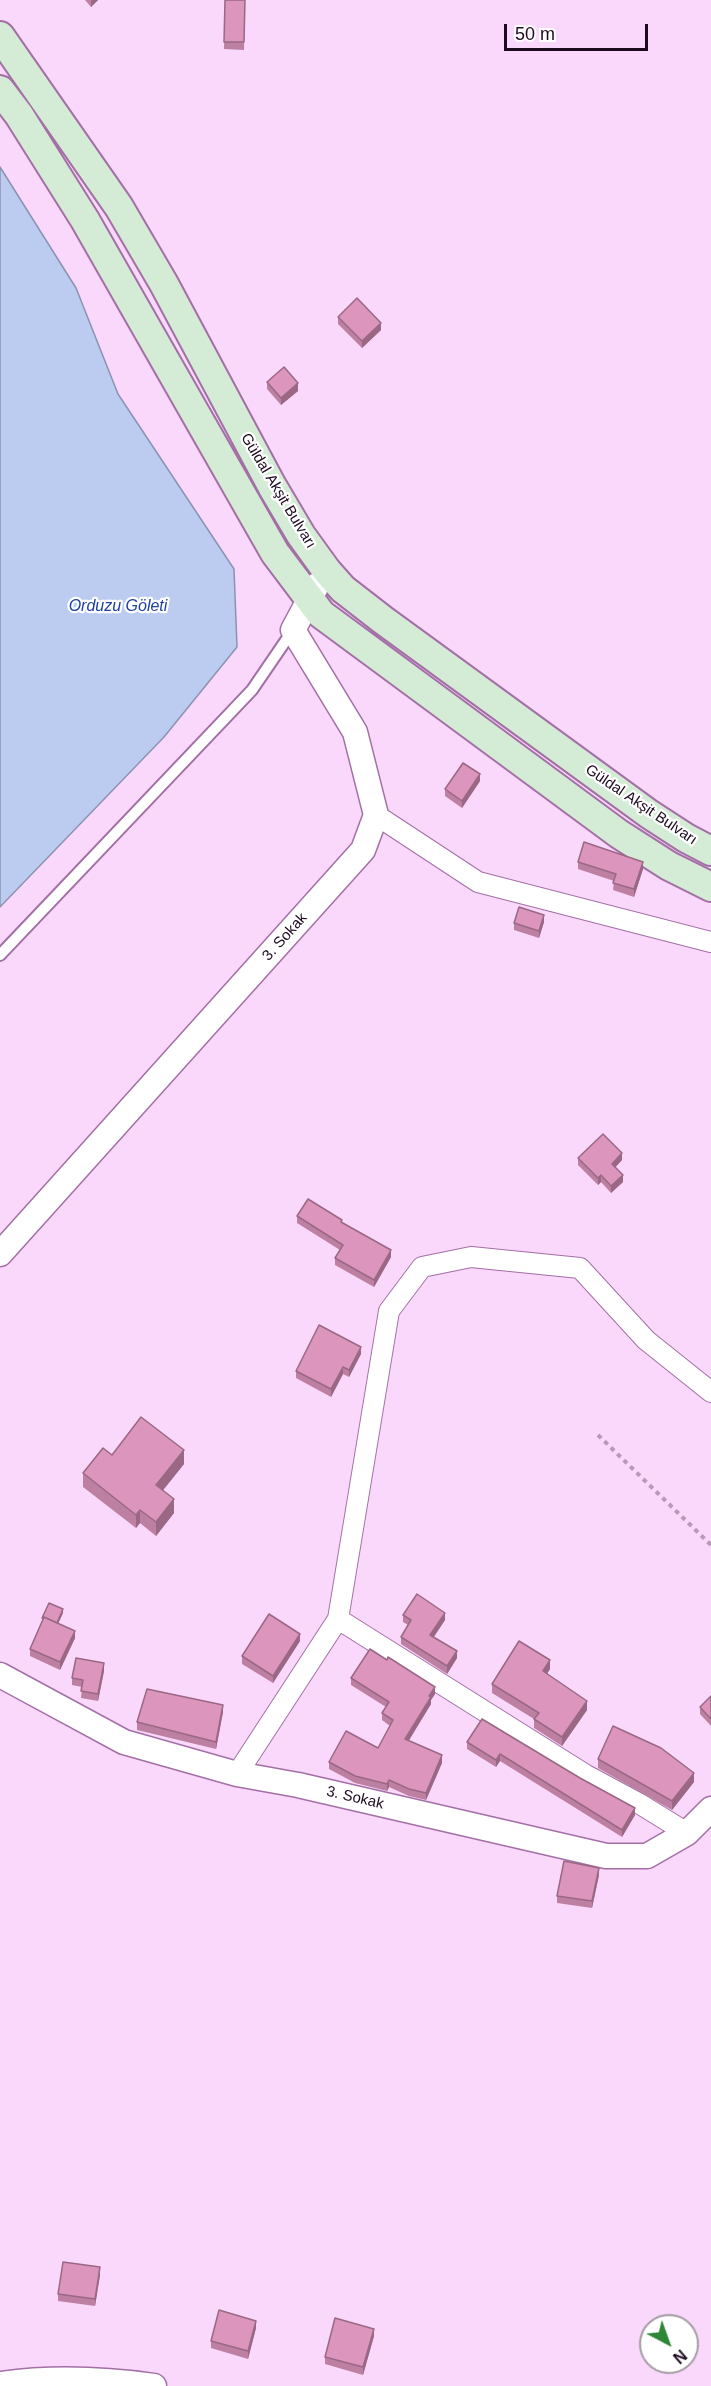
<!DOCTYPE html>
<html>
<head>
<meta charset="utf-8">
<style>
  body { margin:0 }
  #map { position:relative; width:711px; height:2386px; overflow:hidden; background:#fad8fb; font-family:Arial,sans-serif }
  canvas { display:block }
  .north { position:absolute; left:639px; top:2314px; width:60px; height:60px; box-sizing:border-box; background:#fff; border:2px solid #a59da5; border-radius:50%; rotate:139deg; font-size:16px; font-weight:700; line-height:24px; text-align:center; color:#1e0a1f }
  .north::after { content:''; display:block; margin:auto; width:21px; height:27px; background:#2d8737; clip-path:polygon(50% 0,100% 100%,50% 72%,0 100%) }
  .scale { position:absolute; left:504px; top:24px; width:144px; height:27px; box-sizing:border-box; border:3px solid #1e0a1f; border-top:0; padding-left:8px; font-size:18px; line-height:21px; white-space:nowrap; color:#1e0a1f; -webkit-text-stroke:4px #fff; paint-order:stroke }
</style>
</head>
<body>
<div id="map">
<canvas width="711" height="2386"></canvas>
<div class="north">N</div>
<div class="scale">50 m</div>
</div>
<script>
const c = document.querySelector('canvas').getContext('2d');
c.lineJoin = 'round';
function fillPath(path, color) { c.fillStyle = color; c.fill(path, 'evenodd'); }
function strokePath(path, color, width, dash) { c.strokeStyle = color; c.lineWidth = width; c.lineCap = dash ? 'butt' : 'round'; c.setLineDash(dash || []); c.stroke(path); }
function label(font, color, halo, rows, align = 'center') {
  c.font = font + ' Arial,sans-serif'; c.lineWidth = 4.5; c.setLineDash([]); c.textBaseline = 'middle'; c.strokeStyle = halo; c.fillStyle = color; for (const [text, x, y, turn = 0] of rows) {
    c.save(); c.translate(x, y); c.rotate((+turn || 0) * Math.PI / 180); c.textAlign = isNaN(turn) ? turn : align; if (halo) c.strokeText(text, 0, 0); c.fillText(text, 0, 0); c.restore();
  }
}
const water = new Path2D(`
  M0,167L76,288L118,394L234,569L237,647L164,737L0,907Z`);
fillPath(water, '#bbccf0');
strokePath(water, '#8c92b1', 1.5);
const service = new Path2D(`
  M0,955L252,690L293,630`);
const minor = new Path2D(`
  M376,815L478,882L711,942
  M338,1619L586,1775L640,1804L687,1833
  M237,1774L338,1619L389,1311L422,1267L471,1257L580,1268L646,1340L711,1392`);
const tertiary = new Path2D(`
  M0,1254L363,850L376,815L355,732L293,630L317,585
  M0,1675L124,1742L237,1774L298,1785L606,1856H647L687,1833L711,1809
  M0,2384C51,2377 104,2379 154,2386`);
const secondary = new Path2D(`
  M0,36L119,207L164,284L272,486L301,535L327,571L343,589L383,620L649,814L686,838L711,851
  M0,90L19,115L85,220L275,553L321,614L619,834L669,866L711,887`);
strokePath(service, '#a36fa6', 14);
strokePath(minor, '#a36fa6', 22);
strokePath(tertiary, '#a36fa6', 27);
strokePath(secondary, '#a36fa6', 32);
strokePath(new Path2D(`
  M598,1435L711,1545`), '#b799b8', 4, [4.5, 4.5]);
strokePath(service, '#fff', 10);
strokePath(minor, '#fff', 20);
strokePath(tertiary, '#fff', 24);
strokePath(secondary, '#d4ecd5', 28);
fillPath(new Path2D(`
  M85,0H98L91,7Z
  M225,0H245L244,50L224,49Z
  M338,317L381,330L362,348L338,324Z
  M267,382L298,391L281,405L267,389Z
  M480,781L462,808L445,796V789Z
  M578,862L643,869L634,897L613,890L614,881L578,869Z
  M544,922L539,938L514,930V923Z
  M578,1158L622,1160L615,1167L623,1182L611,1193L601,1182L598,1185L578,1165Z
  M297,1216L342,1222L391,1257L374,1287L335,1265V1258L340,1250L297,1223Z
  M361,1354L349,1377L343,1374L331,1397L296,1378V1371Z
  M112,1455L184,1464L163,1490L174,1513L156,1536L140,1523L136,1528L83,1487V1473Z
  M63,1613L58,1624L75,1638L60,1670L30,1656V1649L42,1621V1618Z
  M403,1615L445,1620L434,1637L457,1658L447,1674L401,1644V1637L408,1625L403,1622Z
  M300,1641L273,1683L242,1664V1656Z
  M550,1669L547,1674L587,1710L562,1746L534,1728V1719L492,1693V1684Z
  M104,1671L98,1701L81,1698L82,1687L72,1685V1678Z
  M351,1678L435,1694L431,1700V1704L408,1741L442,1763L426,1800L409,1796L389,1787L387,1791L355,1783L329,1769V1762L378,1748L390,1726L382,1720V1713L386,1707L351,1685Z
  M711,1696V1726L700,1714V1707Z
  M223,1712L216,1749L137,1730V1722Z
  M482,1719L635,1815L622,1837L500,1761L496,1767L467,1749V1742Z
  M598,1759L694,1782L672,1810L598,1768Z
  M599,1875L592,1908L557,1903V1896Z
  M100,2275L95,2306L58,2301V2294Z
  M256,2328L248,2359L211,2348V2341Z
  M374,2336L363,2375L325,2364V2357Z`), '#bd80a3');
fillPath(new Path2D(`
  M91,0H98L91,7Z
  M381,323V330L362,348V341Z
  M298,383V391L281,405V398Z
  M480,774V781L462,808V801Z
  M643,862V869L634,897V889Z
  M544,915V922L539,938V931Z
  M622,1153V1160L612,1171V1164Z
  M601,1175V1182L598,1185V1178Z
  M623,1175V1182L611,1193V1186Z
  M391,1250V1257L374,1287V1280Z
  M361,1347V1354L349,1377V1370Z
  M343,1367V1374L331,1397V1389Z
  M184,1450V1464L156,1499V1485Z
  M174,1499V1513L156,1536V1522Z
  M140,1510V1523L136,1528V1515Z
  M63,1609V1613L56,1628V1625Z
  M445,1613V1620L430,1642V1635Z
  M75,1631V1638L60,1670V1662Z
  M300,1634V1641L273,1683V1676Z
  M457,1651V1658L447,1674V1666Z
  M550,1660V1669L543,1680V1671Z
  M104,1663V1671L98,1701V1694Z
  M435,1687V1694L431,1700V1704L405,1747V1739Z
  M587,1701V1710L562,1746V1737Z
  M223,1705V1712L216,1749V1742Z
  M500,1754V1761L496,1767V1760Z
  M442,1755V1763L426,1800V1793Z
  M694,1773V1782L672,1810V1801Z
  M389,1780V1787L387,1791V1784Z
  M635,1808V1815L622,1837V1830Z
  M599,1868V1875L592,1908V1901Z
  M100,2267V2275L95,2306V2299Z
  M256,2321V2328L248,2359V2351Z
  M374,2329V2336L363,2375V2367Z`), '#9a6884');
const building = new Path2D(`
  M225,0H245L244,42H224Z
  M357,298L381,323L362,341L338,317Z
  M284,367L298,383L281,398L267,382Z
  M463,763L480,774L462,801L445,789Z
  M584,842L643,862L634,889L613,883L616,874L578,862Z
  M519,907L544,915L539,931L514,923Z
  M603,1134L622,1153L612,1164L623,1175L611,1186L601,1175L598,1178L578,1158Z
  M308,1199L342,1220L341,1222L391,1250L374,1280L335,1258L343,1245L297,1216Z
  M319,1325L361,1347L349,1370L343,1367L331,1389L296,1371Z
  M141,1417L184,1450L156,1485L174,1499L156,1522L140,1510L136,1515L83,1473L103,1448L112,1455Z
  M417,1594L445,1613L430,1635L457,1651L447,1666L401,1637L411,1620L403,1615Z
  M49,1603L63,1609L57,1623L44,1617L43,1619L42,1618Z
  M269,1614L300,1634L273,1676L242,1656Z
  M44,1617L75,1631L60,1662L30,1649Z
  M519,1641L550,1660L543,1671L587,1701L562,1737L534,1719L539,1713L492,1684Z
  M370,1649L387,1660L388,1657L435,1687L429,1696L431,1697L405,1739L442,1755L426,1793L409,1789L389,1780L387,1784L355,1776L329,1762L346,1731L378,1748L393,1720L382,1713L389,1702L351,1678Z
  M76,1658L104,1663L98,1694L81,1691L83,1680L72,1678Z
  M147,1689L223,1705L216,1742L137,1722Z
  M711,1696V1719L700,1707Z
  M482,1719L580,1778L635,1808L622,1830L500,1754L496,1760L467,1742Z
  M613,1726L661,1748L694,1773L672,1801L598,1759Z
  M564,1861L599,1868L592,1901L557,1896Z
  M63,2262L100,2267L95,2299L58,2294Z
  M219,2310L256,2321L248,2351L211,2341Z
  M335,2318L374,2329L363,2367L325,2357Z`);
fillPath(building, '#dc95bd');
strokePath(building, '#9a6884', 1.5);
label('15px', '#1e0a1f', '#fff', [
  ["Güldal Akşit Bulvarı",278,491,59],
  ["Güldal Akşit Bulvarı",641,805,34],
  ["3. Sokak",285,937,-48],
  ["3. Sokak",355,1798,13]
]);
label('italic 16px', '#1e3fa2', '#fff', [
  ["Orduzu Göleti",118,607]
]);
</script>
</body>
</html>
